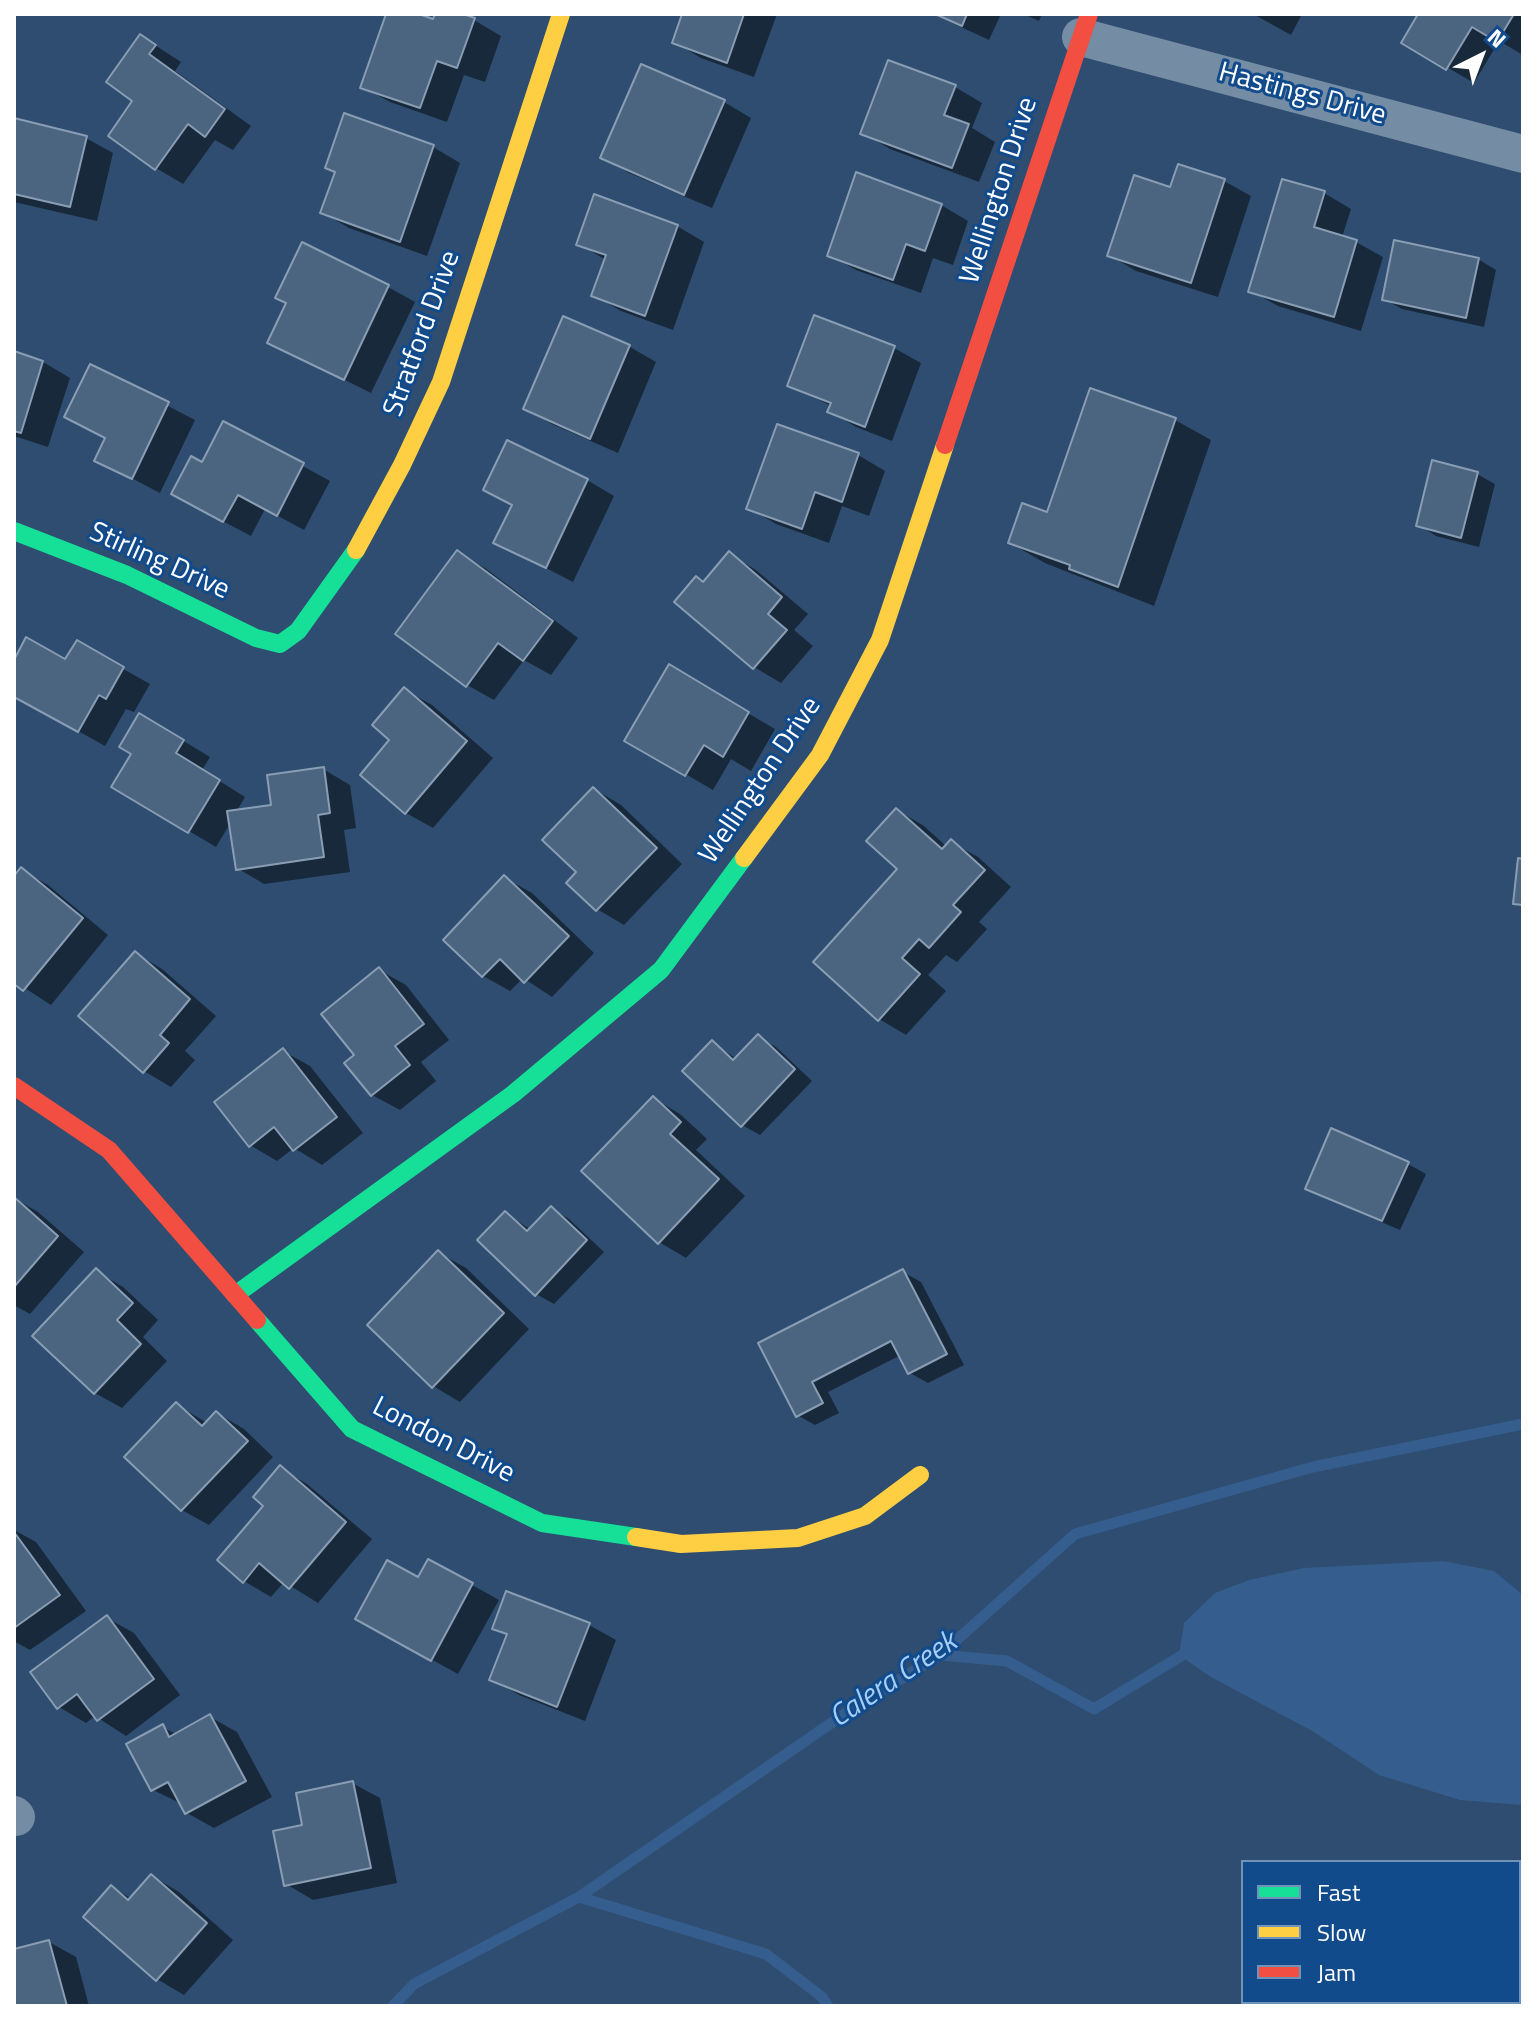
<!DOCTYPE html>
<html>
<head>
<meta charset="utf-8">
<style>
  body { margin:0 }
  #map { position:relative; width:1537px; height:2020px; overflow:hidden; background:#2e4d70; font-family:"Titillium Web",sans-serif }
  canvas { display:block }
  .frame { position:absolute; inset:0; border:16px solid #fff; pointer-events:none }
  .legend { position:absolute; left:1241px; top:1860px; width:280px; height:144px; box-sizing:border-box; background:#124b8c; border:2px solid #7193ba; margin:0; padding:10px 14px; list-style:none; font-size:24px; color:#fff }
  .legend li { display:flex; align-items:center; gap:16px; height:40px }
  .legend b { width:40px; border:2px solid #7193ba }
  .north { position:absolute; left:1441px; top:16px; width:80px; height:80px; -webkit-text-stroke:6px #124b8c; paint-order:stroke; rotate:42deg; font-size:22px; font-weight:700; line-height:32px; text-align:center; color:#fff }
  .north::after { content:''; display:block; margin:auto; width:28px; height:36px; background:#fff; clip-path:polygon(50% 0,100% 100%,50% 72%,0 100%) }
</style>
</head>
<body>
<div id="map">
<canvas width="1537" height="2020"></canvas>
<div class="frame"></div>
<ul class="legend">
<li><b style="height:10px;background:#16e098"></b>Fast</li>
<li><b style="height:10px;background:#ffcf43"></b>Slow</li>
<li><b style="height:10px;background:#f24e42"></b>Jam</li>
</ul>
<div class="north">N</div>
</div>
<script>
const c = document.querySelector('canvas').getContext('2d');
c.lineJoin = 'round';
function fillPath(path, color) { c.fillStyle = color; c.fill(path, 'evenodd'); }
function strokePath(path, color, width, dash) { c.strokeStyle = color; c.lineWidth = width; c.lineCap = dash ? 'butt' : 'round'; c.setLineDash(dash || []); c.stroke(path); }
function label(font, color, halo, rows, align = 'center') {
  c.font = font + ' "Titillium Web",sans-serif'; c.lineWidth = 6; c.setLineDash([]); c.textBaseline = 'middle'; c.strokeStyle = halo; c.fillStyle = color; for (const [text, x, y, turn = 0] of rows) {
    c.save(); c.translate(x, y); c.rotate((+turn || 0) * Math.PI / 180); c.textAlign = isNaN(turn) ? turn : align; if (halo) c.strokeText(text, 0, 0); c.fillText(text, 0, 0); c.restore();
  }
}
fillPath(new Path2D(`
  M1443,1561L1494,1571L1523,1595L1522,1805L1460,1800L1379,1775L1314,1732L1211,1677L1179,1655L1184,1623L1215,1593L1249,1580L1304,1568Z`), '#355e8e');
fillPath(new Path2D(`
  M388,14H413L434,21L437,14H456L474,20L501,36L485,82L464,75L447,122L390,102L363,87Z
  M685,14H777L754,77L701,58L674,42Z
  M933,14H1001L989,40Z
  M1023,14H1042L1039,21Z
  M1253,14H1302L1291,35Z
  M1421,14H1523V55L1499,41L1474,83L1404,42Z
  M141,36L181,62L175,71L251,126L233,150L215,140L183,184L156,168L135,101Z
  M955,87L982,103L972,128L995,142L979,182L890,149L863,133Z
  M724,102L751,118L712,208L629,173L602,157Z
  M346,116L433,147L460,163L427,256L349,228L322,212L337,173L327,168Z
  M14,120L86,138L113,153L97,221L14,202Z
  M1224,181L1251,196L1218,297L1136,271L1109,255L1171,189Z
  M1324,193L1351,209L1342,237L1356,242L1383,257L1361,331L1278,306L1251,291Z
  M941,205L968,221L953,265L933,258L921,293L856,270L829,255Z
  M677,226L704,242L673,330L621,311L594,295L606,260L579,244Z
  M1478,259L1496,270L1484,327L1402,309L1384,299Z
  M388,287L415,302L371,393L269,342Z
  M564,318L630,347L656,362L618,453L552,424L525,409Z
  M894,348L921,363L892,441L856,427L830,411L831,406L790,385Z
  M14,353L43,362L70,378L48,447L14,436Z
  M91,366L195,420L160,493L97,460L107,439L66,417Z
  M1091,390L1175,420L1211,440L1154,606L1045,563L1010,543L1048,514Z
  M224,423L330,481L304,530L265,509L251,536L200,509L202,465Z
  M778,426L858,455L885,471L869,516L842,506L829,543L776,524L749,508Z
  M1477,474L1495,484L1479,547L1436,536L1419,525Z
  M587,480L614,496L573,582L496,542Z
  M458,553L485,568L578,638L551,675L524,660L494,700L467,685Z
  M729,554L756,570L808,614L794,630L813,646L781,683L754,667L705,583Z
  M77,643L150,684L134,712L126,709L105,746L14,695V664L66,662Z
  M669,667L775,729L751,771L731,759L713,790L627,740Z
  M405,690L432,705L493,758L433,828L406,813L392,740Z
  M167,731L210,757L202,770L245,797L236,812L273,807L323,769L350,785L356,828L344,830L350,872L264,884L237,868L231,822L216,847L189,831Z
  M594,789L621,805L682,864L624,925L597,909L579,872Z
  M897,810L924,826L947,847L951,842L978,857L1011,887L979,922L987,929L957,962L946,955L928,975L946,991L906,1035L879,1019L900,869Z
  M21,870L48,885L108,935L51,1005L14,981V879Z
  M505,878L532,893L594,953L552,997L523,978L510,991L483,976Z
  M135,953L162,969L216,1016L185,1051L195,1060L171,1087L144,1071Z
  M379,970L406,985L449,1040L421,1062L436,1081L400,1110L372,1095L357,1055Z
  M758,1037L776,1047L812,1081L760,1135L742,1125L712,1043L737,1059Z
  M283,1051L310,1066L363,1133L322,1165L294,1148L277,1161L250,1145Z
  M653,1098L680,1114L707,1139L696,1150L745,1196L686,1258L659,1242Z
  M1408,1164L1426,1174L1400,1230L1325,1198L1307,1188Z
  M14,1198L38,1212L84,1252L30,1314L14,1305Z
  M551,1208L569,1219L604,1252L554,1304L536,1294L506,1213L531,1230Z
  M439,1253L466,1268L529,1329L460,1402L433,1386Z
  M96,1271L123,1287L158,1320L143,1337L167,1361L122,1408L95,1393Z
  M903,1272L921,1282L964,1365L928,1383L910,1373L901,1355L828,1392L839,1413L815,1425L797,1415L761,1344Z
  M176,1404L207,1423L217,1413L244,1429L273,1457L209,1525L182,1510Z
  M280,1468L307,1484L372,1539L318,1603L284,1582L271,1597L244,1581L266,1506Z
  M14,1530L36,1542L86,1611L30,1650L14,1641Z
  M429,1561L499,1600L458,1674L385,1634Z
  M107,1618L134,1633L180,1695L126,1736L95,1716L86,1723L59,1707Z
  M589,1625L616,1640L585,1721L519,1695L492,1679L509,1636L495,1628Z
  M210,1717L237,1732L272,1797L214,1828L187,1813L182,1804L153,1790L163,1727L177,1735Z
  M352,1783L380,1798L397,1883L313,1900L286,1884L305,1827Z
  M152,1876L179,1892L233,1940L184,1995L157,1979L112,1887L132,1899Z
  M49,1942L76,1957L89,2006H14V1951Z`), '#0007');
strokePath(new Path2D(`
  M940,1655L1007,1661L1094,1709L1194,1648
  M579,1897L766,1954L822,1997L828,2006
  M393,2006L414,1984L579,1897L853,1708L940,1655L1075,1534L1313,1467L1523,1424`), '#355e8e', 11);
const building = new Path2D(`
  M386,14H419L433,19L435,14H463L475,18L457,68L437,61L420,108L360,88Z
  M682,14H744L727,63L672,43Z
  M935,14H967L962,26Z
  M1418,14H1514L1497,42L1472,27L1446,70L1401,43Z
  M140,34L156,45L149,54L225,109L205,137L188,124L155,170L108,136L132,101L106,82Z
  M888,60L956,85L944,115L969,124L952,168L860,134Z
  M641,64L725,100L684,195L600,158Z
  M344,113L434,145L400,242L320,213L335,172L325,168Z
  M14,118L87,136L70,207L14,194Z
  M1178,164L1225,179L1191,283L1107,256L1134,175L1170,187Z
  M856,172L942,204L925,251L906,244L893,280L827,256Z
  M1282,179L1325,191L1314,227L1357,240L1334,317L1248,292Z
  M594,194L678,225L645,316L591,296L606,255L576,245Z
  M1394,240L1479,258L1466,318L1382,300Z
  M302,242L389,285L344,380L267,343L286,303L275,298Z
  M814,315L895,346L865,427L827,412L831,403L787,386Z
  M563,316L630,345L590,439L523,409Z
  M14,351L43,361L21,433L14,431Z
  M90,364L169,402L132,479L94,461L105,438L64,417Z
  M1090,388L1176,418L1118,587L1069,569L1070,565L1008,543L1022,503L1047,512Z
  M223,421L304,463L277,516L238,495L223,522L171,494L191,456L202,462Z
  M777,424L859,453L842,502L815,492L802,529L746,509Z
  M507,440L588,479L546,568L493,543L512,505L483,490Z
  M1432,460L1478,472L1461,538L1416,526Z
  M457,550L553,621L523,661L498,643L466,687L395,634Z
  M729,551L782,597L768,614L787,630L753,669L674,602L696,576L703,582Z
  M26,637L65,659L77,640L124,667L106,699L99,695L78,732L14,697V660Z
  M669,664L749,712L723,757L704,745L685,776L624,741Z
  M404,687L467,741L405,814L360,775L389,740L372,725Z
  M139,713L184,740L176,753L220,780L188,833L111,787L131,754L119,747Z
  M324,767L330,813L318,815L324,857L236,870L227,811L271,805L267,775Z
  M593,787L657,848L596,911L566,883L576,872L542,840Z
  M896,808L942,849L951,839L985,870L953,905L961,912L929,948L919,939L902,958L920,974L878,1021L813,962L897,869L866,841Z
  M1518,858L1523,859V905L1513,904Z
  M21,867L83,918L23,991L14,984V876Z
  M504,875L569,936L524,983L500,959L482,977L443,940Z
  M135,951L190,999L160,1035L169,1043L143,1073L78,1016Z
  M379,967L424,1024L395,1046L410,1065L371,1096L344,1063L354,1055L321,1014Z
  M758,1034L795,1069L741,1127L682,1071L712,1040L733,1060Z
  M283,1048L337,1117L293,1151L274,1127L249,1147L214,1102Z
  M653,1096L681,1122L670,1134L719,1179L658,1244L581,1171Z
  M1331,1128L1409,1162L1382,1221L1305,1189Z
  M14,1197L58,1236L14,1287Z
  M551,1206L587,1240L535,1296L477,1240L505,1211L527,1231Z
  M438,1250L504,1313L432,1388L367,1325Z
  M96,1268L133,1303L117,1320L141,1344L94,1394L32,1336Z
  M903,1269L947,1354L908,1374L891,1341L812,1382L823,1403L796,1417L758,1343Z
  M176,1402L202,1426L216,1411L248,1441L181,1511L124,1457Z
  M280,1465L346,1522L289,1589L259,1563L243,1583L217,1560L263,1506L253,1497Z
  M14,1532L60,1595L14,1628Z
  M428,1559L473,1583L431,1661L355,1619L387,1560L418,1577Z
  M506,1591L590,1623L557,1707L489,1680L507,1634L492,1629Z
  M107,1615L154,1679L97,1721L77,1694L57,1709L30,1672Z
  M210,1714L246,1781L185,1814L168,1782L151,1791L126,1744L163,1724L169,1737Z
  M353,1781L371,1868L284,1886L273,1831L302,1825L296,1793Z
  M151,1874L207,1923L156,1981L83,1917L111,1885L128,1900Z
  M49,1940L67,2006H14V1949Z`);
fillPath(building, '#4b6480');
strokePath(building, '#899db3', 2);
strokePath(new Path2D(`
  M1081,37L1523,154
  M14,1815L16,1817`), '#758ca5', 38);
strokePath(new Path2D(`
  M14,531L127,575L256,638L280,644L298,631L356,550
  M235,1295L513,1094L661,970L744,858
  M257,1320L352,1429L542,1523L636,1537`), '#16e098', 18);
strokePath(new Path2D(`
  M356,550L402,465L441,382L561,14
  M744,858L820,755L880,640L945,445
  M636,1537L681,1544L798,1538L865,1516L920,1475`), '#ffcf43', 18);
strokePath(new Path2D(`
  M945,445L1089,14
  M14,1086L109,1150L257,1320`), '#f24e42', 18);
label('28px', '#fff', '#124b8c', [
  ["Hastings Drive",1302,95,15],
  ["Wellington Drive",1000,191,-72],
  ["Stratford Drive",423,334,-70],
  ["Stirling Drive",159,562,24],
  ["Wellington Drive",761,781,-56],
  ["London Drive",443,1441,27]
]);
label('italic 30px', '#a5cef9', '#124b8c', [
  ["Calera Creek",894,1681,-34]
]);
</script>
</body>
</html>
